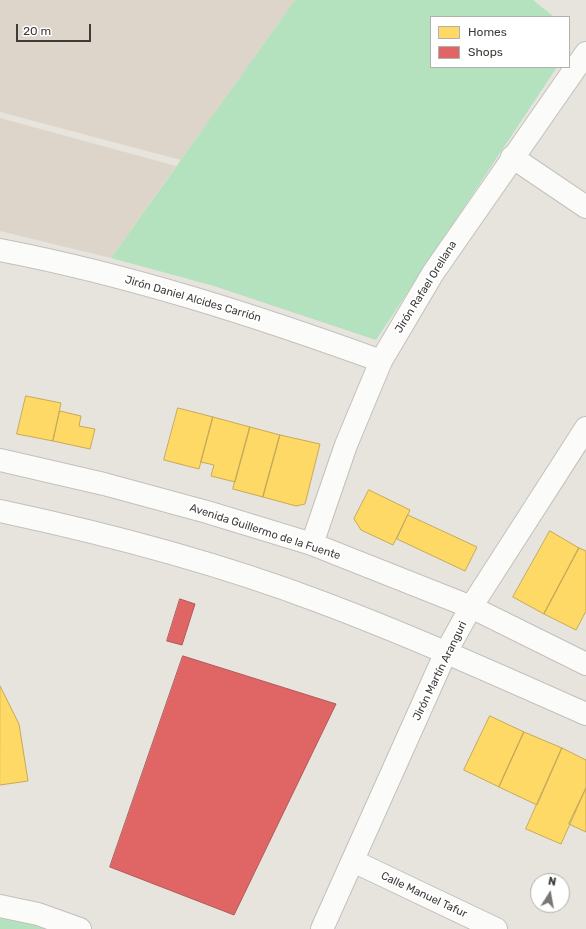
<!DOCTYPE html>
<html>
<head>
<meta charset="utf-8">
<style>
  body { margin:0 }
  #map { position:relative; width:586px; height:929px; overflow:hidden; background:#e7e3dd; font-family:Rubik,sans-serif }
  canvas { display:block }
  .legend { position:absolute; left:430px; top:16px; width:140px; height:52px; box-sizing:border-box; background:#fff; border:1px solid #b2b1af; margin:0; padding:5px 7px; list-style:none; font-size:12px; color:#3f3c38 }
  .legend li { display:flex; align-items:center; gap:8px; height:20px }
  .legend b { width:20px; border:1px solid #b2b1af }
  .north { position:absolute; left:530px; top:873px; width:40px; height:40px; box-sizing:border-box; background:#fff; border:1px solid #b2b1af; border-radius:50%; rotate:11deg; font-size:11px; font-weight:700; line-height:16px; text-align:center; color:#3f3c38 }
  .north::after { content:''; display:block; margin:auto; width:14px; height:18px; background:#7a7672; clip-path:polygon(50% 0,100% 100%,50% 72%,0 100%) }
  .scale { position:absolute; left:16px; top:24px; width:75px; height:18px; box-sizing:border-box; border:2px solid #3f3c38; border-top:0; padding-left:5px; font-size:12px; line-height:14px; white-space:nowrap; color:#3f3c38; -webkit-text-stroke:3px #fff; paint-order:stroke }
</style>
</head>
<body>
<div id="map">
<canvas width="586" height="929"></canvas>
<ul class="legend">
<li><b style="height:11px;background:#ffd966"></b>Homes</li>
<li><b style="height:11px;background:#e06666"></b>Shops</li>
</ul>
<div class="north">N</div>
<div class="scale">20 m</div>
</div>
<script>
const c = document.querySelector('canvas').getContext('2d');
c.lineJoin = 'round';
function fillPath(path, color) { c.fillStyle = color; c.fill(path, 'evenodd'); }
function strokePath(path, color, width, dash) { c.strokeStyle = color; c.lineWidth = width; c.lineCap = dash ? 'butt' : 'round'; c.setLineDash(dash || []); c.stroke(path); }
function label(font, color, halo, rows, align = 'center') {
  c.font = font + ' Rubik,sans-serif'; c.lineWidth = 4; c.setLineDash([]); c.textBaseline = 'middle'; c.strokeStyle = halo; c.fillStyle = color; for (const [text, x, y, turn = 0] of rows) {
    c.save(); c.translate(x, y); c.rotate((+turn || 0) * Math.PI / 180); c.textAlign = isNaN(turn) ? turn : align; if (halo) c.strokeText(text, 0, 0); c.fillText(text, 0, 0); c.restore();
  }
}
fillPath(new Path2D(`
  M0,0H295L181,160L0,112Z
  M0,118L176,166L111,258L0,231Z`), '#ddd5ca');
fillPath(new Path2D(`
  M295,0H533L554,17H431V67H557L376,340L214,286L111,258Z
  M0,908L86,929H0Z`), '#b4e2be');
const homes = new Path2D(`
  M26,396L61,403L53,441L17,434Z
  M178,408L213,417L199,469L164,460Z
  M60,411L81,416L79,426L95,429L90,449L53,441Z
  M213,417L250,427L235,482L211,476L214,465L201,462Z
  M250,427L280,435L263,497L233,489Z
  M280,435L320,444L305,504L296,506L263,497Z
  M369,490L410,510L393,545L361,530L354,519Z
  M408,515L477,547L465,571L397,539Z
  M550,531L579,548L544,614L513,597Z
  M579,548L586,551V611L576,630L544,614Z
  M0,686L19,724L28,781L0,785Z
  M490,716L524,732L499,787L464,770Z
  M524,732L562,748L537,805L499,787Z
  M562,748L586,760V788L561,844L526,829Z
  M586,788V832L569,824Z`);
fillPath(homes, '#ffd966');
strokePath(homes, '#c5aa58', 1);
const shops = new Path2D(`
  M180,599L195,604L182,645L167,641Z
  M183,656L336,704L234,915L110,867Z`);
fillPath(shops, '#e06666');
strokePath(shops, '#b05958', 1);
const minor = new Path2D(`
  M512,157L586,207
  M0,250C130,275 257,316 381,361
  M312,544L346,445L381,361L433,273L586,53
  M353,861L496,929
  M0,906L38,914L80,929
  M322,929L446,652L471,607L586,428`);
const major = new Path2D(`
  M0,460L104,484L207,512L312,544L471,607L586,664
  M0,511C108,534 215,562 318,601C409,635 498,675 586,714`);
strokePath(minor, '#c3c0bc', 24);
strokePath(major, '#c3c0bc', 24);
strokePath(minor, '#fbfbfa', 22);
strokePath(major, '#fbfbfa', 22);
label('11px', '#3f3c38', '#fff', [
  ["Jirón Rafael Orellana",426,287,-58],
  ["Jirón Daniel Alcides Carrión",193,299,16],
  ["Avenida Guillermo de la Fuente",265,532,18],
  ["Jirón Martín Aranguri",440,671,-64],
  ["Calle Manuel Tafur",424,895,25]
]);
</script>
</body>
</html>
